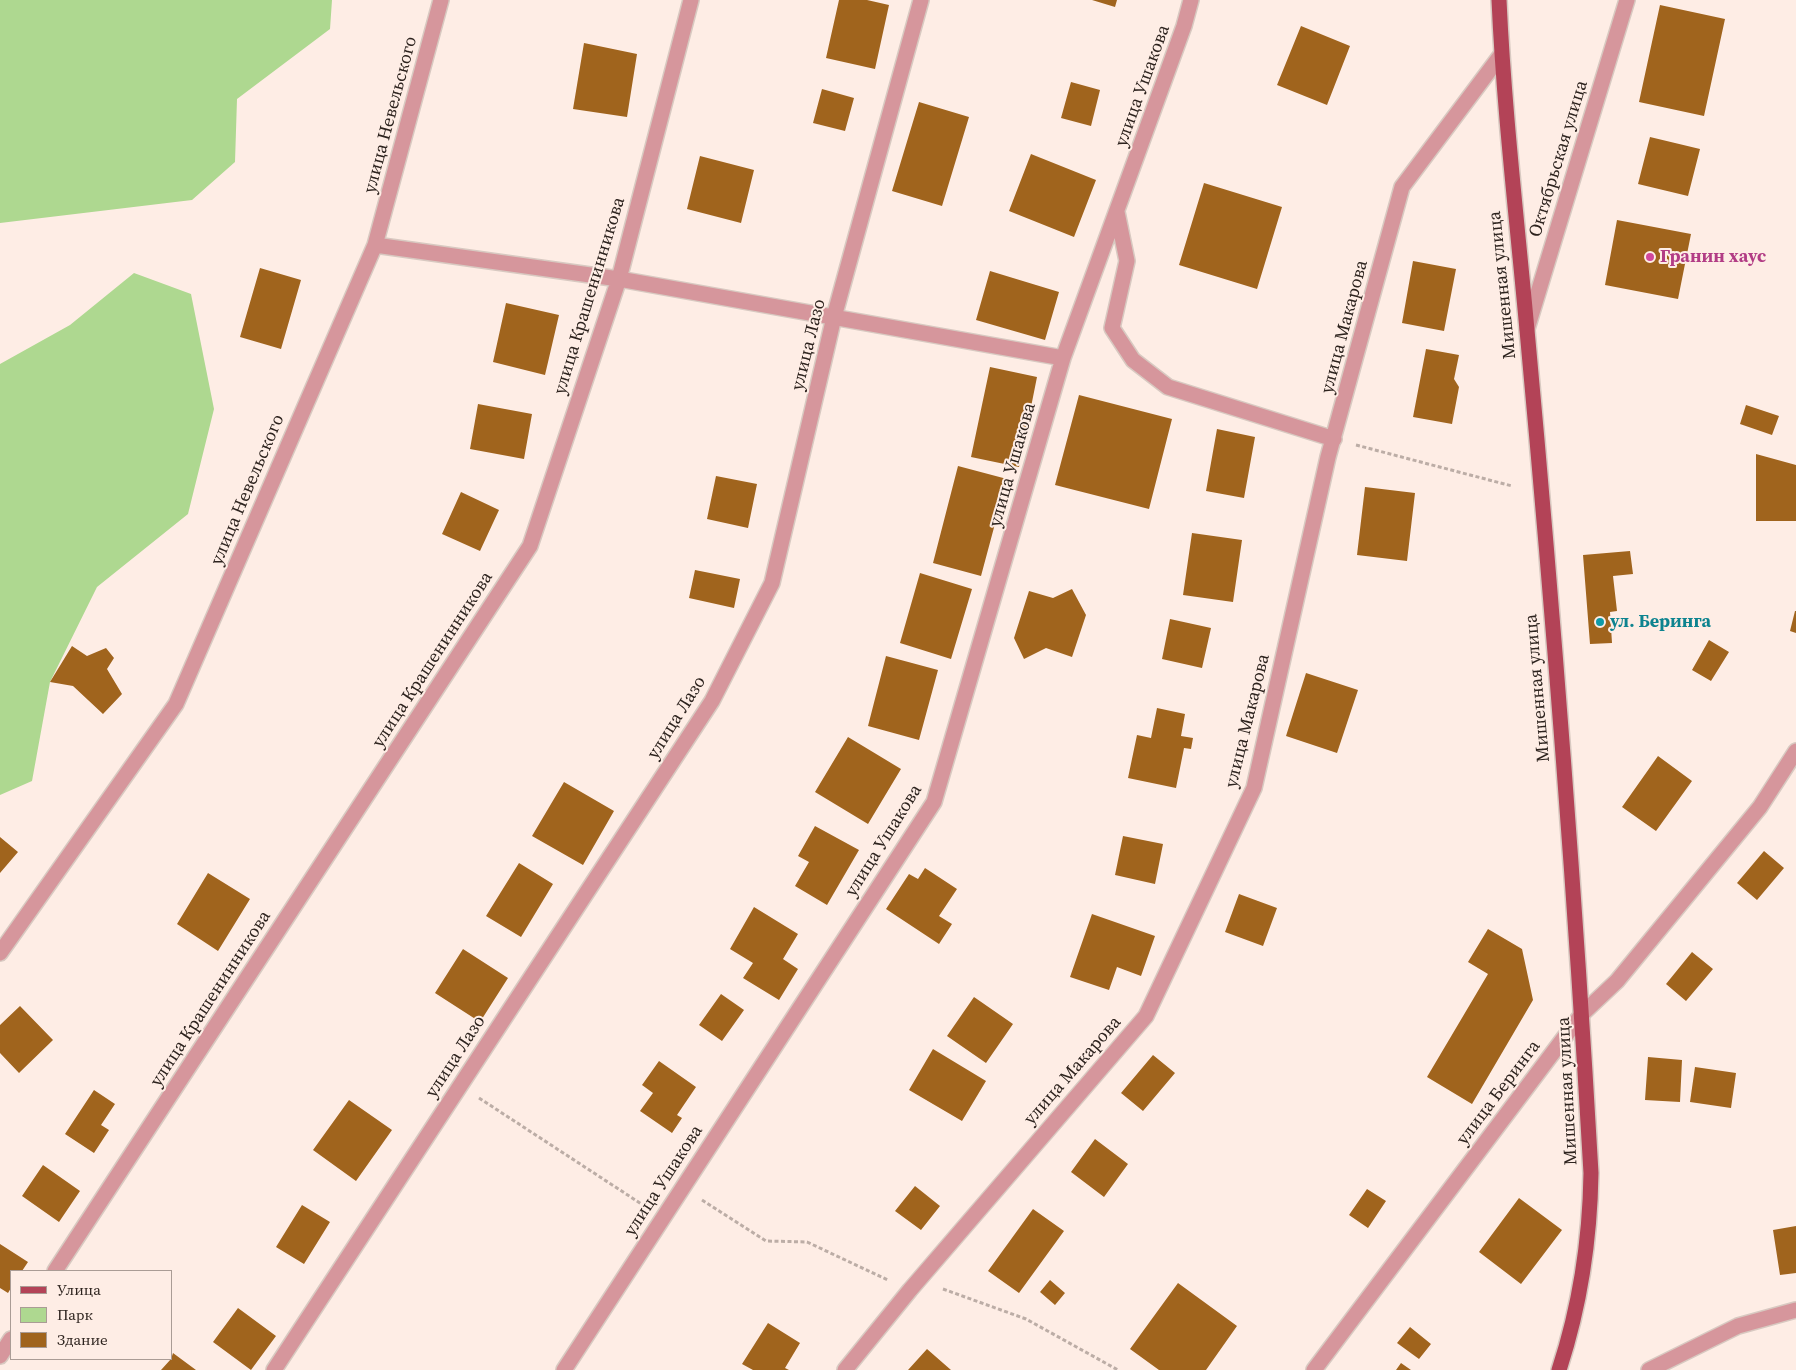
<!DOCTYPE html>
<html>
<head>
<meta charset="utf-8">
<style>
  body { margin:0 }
  #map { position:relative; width:1796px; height:1370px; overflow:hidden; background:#feede5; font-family:"Source Serif 4",serif }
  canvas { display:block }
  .legend { position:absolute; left:10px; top:1270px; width:162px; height:90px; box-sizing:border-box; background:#feede5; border:1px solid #aa9c95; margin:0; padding:6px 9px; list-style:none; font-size:15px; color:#2d231e }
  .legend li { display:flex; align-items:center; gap:10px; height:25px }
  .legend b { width:25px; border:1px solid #aa9c95 }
</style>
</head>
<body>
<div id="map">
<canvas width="1796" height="1370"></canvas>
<ul class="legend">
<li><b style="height:6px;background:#b34357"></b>Улица</li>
<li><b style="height:14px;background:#aed890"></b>Парк</li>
<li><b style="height:14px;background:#a0641d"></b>Здание</li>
</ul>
</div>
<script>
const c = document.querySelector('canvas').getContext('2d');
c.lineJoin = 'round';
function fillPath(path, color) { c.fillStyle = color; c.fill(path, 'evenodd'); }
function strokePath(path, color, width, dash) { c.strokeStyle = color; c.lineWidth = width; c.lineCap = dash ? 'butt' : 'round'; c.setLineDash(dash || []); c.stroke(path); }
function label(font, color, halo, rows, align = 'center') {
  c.font = font + ' "Source Serif 4",serif'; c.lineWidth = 4; c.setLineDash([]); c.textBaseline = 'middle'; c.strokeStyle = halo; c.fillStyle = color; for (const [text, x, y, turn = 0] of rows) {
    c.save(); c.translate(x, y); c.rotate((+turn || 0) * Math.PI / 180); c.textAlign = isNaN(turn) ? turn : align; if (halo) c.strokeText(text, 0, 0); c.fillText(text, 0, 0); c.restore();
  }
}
fillPath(new Path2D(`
  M0,0H332L330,29L237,99L235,162L192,200L0,223Z
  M134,273L191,294L214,409L188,514L97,587L50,682L32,781L0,795V364L70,325Z`), '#aed890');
fillPath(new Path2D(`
  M839,0H867L889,5L875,69L826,58Z
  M1092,0H1117L1115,7Z
  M1660,5L1725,19L1704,116L1639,102Z
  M1301,26L1350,46L1327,105L1277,85Z
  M584,43L637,54L627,117L573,109Z
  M1071,82L1100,90L1091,126L1061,118Z
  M822,89L854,98L845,131L813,123Z
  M919,102L969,117L942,206L892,191Z
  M1650,137L1700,149L1688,196L1638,184Z
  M1031,154L1096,180L1074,237L1009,211Z
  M700,156L754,170L741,223L687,209Z
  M1204,183L1282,207L1257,289L1179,265Z
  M1617,220L1691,234L1678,299L1605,285Z
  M1413,261L1456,269L1444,331L1402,323Z
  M260,268L301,280L281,349L240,337Z
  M990,271L1059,292L1045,340L976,320Z
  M506,303L559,315L545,375L493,362Z
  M1426,349L1459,355L1454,379L1459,387L1452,424L1413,417Z
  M990,367L1037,377L1019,467L971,457Z
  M1079,395L1172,419L1149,509L1055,485Z
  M478,404L532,414L524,459L470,449Z
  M1746,405L1779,416L1772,435L1740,424Z
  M1217,429L1255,437L1244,498L1206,491Z
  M1756,454L1796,465V521H1756Z
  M958,466L1007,479L981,576L933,563Z
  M716,476L757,484L748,528L707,519Z
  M1365,487L1415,493L1407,561L1357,555Z
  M461,492L499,510L480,551L442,534Z
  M1192,533L1242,540L1233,602L1183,595Z
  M1630,551L1633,574L1613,576L1617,611L1610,612L1612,643L1590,644L1583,555Z
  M695,570L740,579L734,608L689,598Z
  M920,573L972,589L951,659L900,643Z
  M1072,589L1086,615L1072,657L1046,648L1024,659L1014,638L1029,591L1053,598Z
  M1795,611H1796V633L1790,631Z
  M1170,619L1211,628L1202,668L1162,659Z
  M1709,640L1729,652L1711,681L1692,670Z
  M72,646L87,656L106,648L114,658L107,669L122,694L103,714L73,686L50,682Z
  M886,656L938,670L919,740L868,726Z
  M1306,673L1358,690L1337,753L1286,736Z
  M1157,708L1185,714L1181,736L1193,738L1191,749L1184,748L1176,788L1128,778L1137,735L1151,738Z
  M848,737L901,769L868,824L815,792Z
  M1658,756L1692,781L1656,831L1622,807Z
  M564,782L614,811L583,865L532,836Z
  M815,826L859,850L827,905L795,886L809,862L798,856Z
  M1123,836L1163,844L1155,884L1115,875Z
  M0,837L18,852L0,873Z
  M1764,851L1784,868L1757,900L1737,883Z
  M519,863L553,884L521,937L486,916Z
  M925,868L957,889L939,916L952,924L939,944L886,909L909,874L918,879Z
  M208,873L250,899L218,951L177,924Z
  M1239,894L1277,908L1263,946L1225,932Z
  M754,907L798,934L783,959L798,969L779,1000L743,978L753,963L730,949Z
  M1092,914L1155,936L1141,976L1117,967L1109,990L1070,977Z
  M1488,929L1522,949L1533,1000L1472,1104L1427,1077L1488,974L1468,962Z
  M463,949L508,978L480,1022L435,993Z
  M1692,952L1713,969L1686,1001L1666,984Z
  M721,994L744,1010L722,1041L699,1025Z
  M974,997L1013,1024L986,1063L947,1036Z
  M20,1006L53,1040L19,1073L0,1053V1025Z
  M933,1049L986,1081L962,1121L909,1090Z
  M1153,1055L1175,1073L1143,1111L1121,1093Z
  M1648,1057L1682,1060L1680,1102L1645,1100Z
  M659,1061L696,1087L677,1115L682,1118L672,1133L640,1111L653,1093L642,1085Z
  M1695,1067L1736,1073L1731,1108L1690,1102Z
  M94,1090L115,1104L101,1125L109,1130L94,1153L65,1134Z
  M349,1100L392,1130L356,1181L313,1150Z
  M1095,1139L1128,1164L1104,1197L1071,1172Z
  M43,1165L80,1191L59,1222L22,1196Z
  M915,1186L940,1206L921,1230L895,1211Z
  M1367,1189L1386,1201L1368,1228L1349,1215Z
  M1519,1198L1562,1230L1521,1284L1479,1252Z
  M302,1205L330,1222L304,1264L276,1247Z
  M1033,1209L1064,1231L1019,1293L988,1271Z
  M1796,1226V1273L1780,1275L1773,1230Z
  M0,1244L28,1262L22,1271H11V1288L8,1293L0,1288Z
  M1050,1280L1065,1293L1055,1305L1040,1292Z
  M1178,1283L1237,1326L1206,1370H1159L1130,1349Z
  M238,1308L276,1336L251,1370L213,1342Z
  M768,1323L800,1343L785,1368L789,1370H753L742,1364Z
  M1410,1327L1431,1344L1419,1359L1397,1343Z
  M927,1349L951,1370H908Z
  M173,1353L196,1370H161L171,1359Z
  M1401,1363L1411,1370H1396Z`), '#a0641d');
const minor = new Path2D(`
  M1117,212L1127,261L1112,328L1133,360L1168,387L1334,439
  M375,245L619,279L1063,358
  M1527,329L1627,0
  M0,953L176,704L375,245L441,0
  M55,1271L530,546L619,279L691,0
  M0,1356L11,1339
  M274,1370L712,701L772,583L834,317L921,0
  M564,1370L934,802L1063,358L1184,26L1191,0
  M845,1370L910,1290L1146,1016L1254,788L1328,457L1402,187L1501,55
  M1314,1370L1582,1014L1617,981L1760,807L1796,751
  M1649,1370L1738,1326L1796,1310`);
const major = new Path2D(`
  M1499,0C1504,111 1517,220 1527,330C1553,610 1575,892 1591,1173C1590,1240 1580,1306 1559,1370`);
strokePath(minor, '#d8c9c1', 18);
strokePath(major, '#d8c9c1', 18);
strokePath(new Path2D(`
  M1356,445L1512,486
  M479,1098L643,1205
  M702,1200L766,1241L807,1242L888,1280
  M943,1289L1026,1319L1118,1370`), '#bcada6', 3, [4, 2.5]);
strokePath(minor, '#d6969c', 15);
strokePath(major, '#b34357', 15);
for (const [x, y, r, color] of [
  [1650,257,5,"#d1479c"],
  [1600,622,5,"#0f9aa8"]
]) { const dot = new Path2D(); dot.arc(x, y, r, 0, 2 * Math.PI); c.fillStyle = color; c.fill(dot); strokePath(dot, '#feede5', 2); }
label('18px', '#2d231e', '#feede5', [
  ["улица Ушакова",1143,86,-70],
  ["улица Невельского",391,115,-75],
  ["Октябрьская улица",1559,159,-73],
  ["Мишенная улица",1503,285,-96],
  ["улица Крашенинникова",590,296,-73],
  ["улица Макарова",1345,327,-75],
  ["улица Лазо",809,345,-76],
  ["улица Ушакова",1013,465,-74],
  ["улица Невельского",248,490,-67],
  ["улица Крашенинникова",433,660,-57],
  ["Мишенная улица",1538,688,-95],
  ["улица Лазо",677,718,-58],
  ["улица Макарова",1248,721,-76],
  ["улица Ушакова",884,841,-58],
  ["улица Крашенинникова",211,999,-57],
  ["улица Лазо",456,1057,-57],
  ["улица Макарова",1073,1071,-49],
  ["Мишенная улица",1568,1091,-93],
  ["улица Беринга",1499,1093,-53],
  ["улица Ушакова",664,1181,-57]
]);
label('bold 18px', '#b23c85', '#feede5', [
  ["Гранин хаус",1660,257]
], 'left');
label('bold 18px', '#0d838f', '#feede5', [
  ["ул. Беринга",1610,622]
], 'left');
</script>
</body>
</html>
